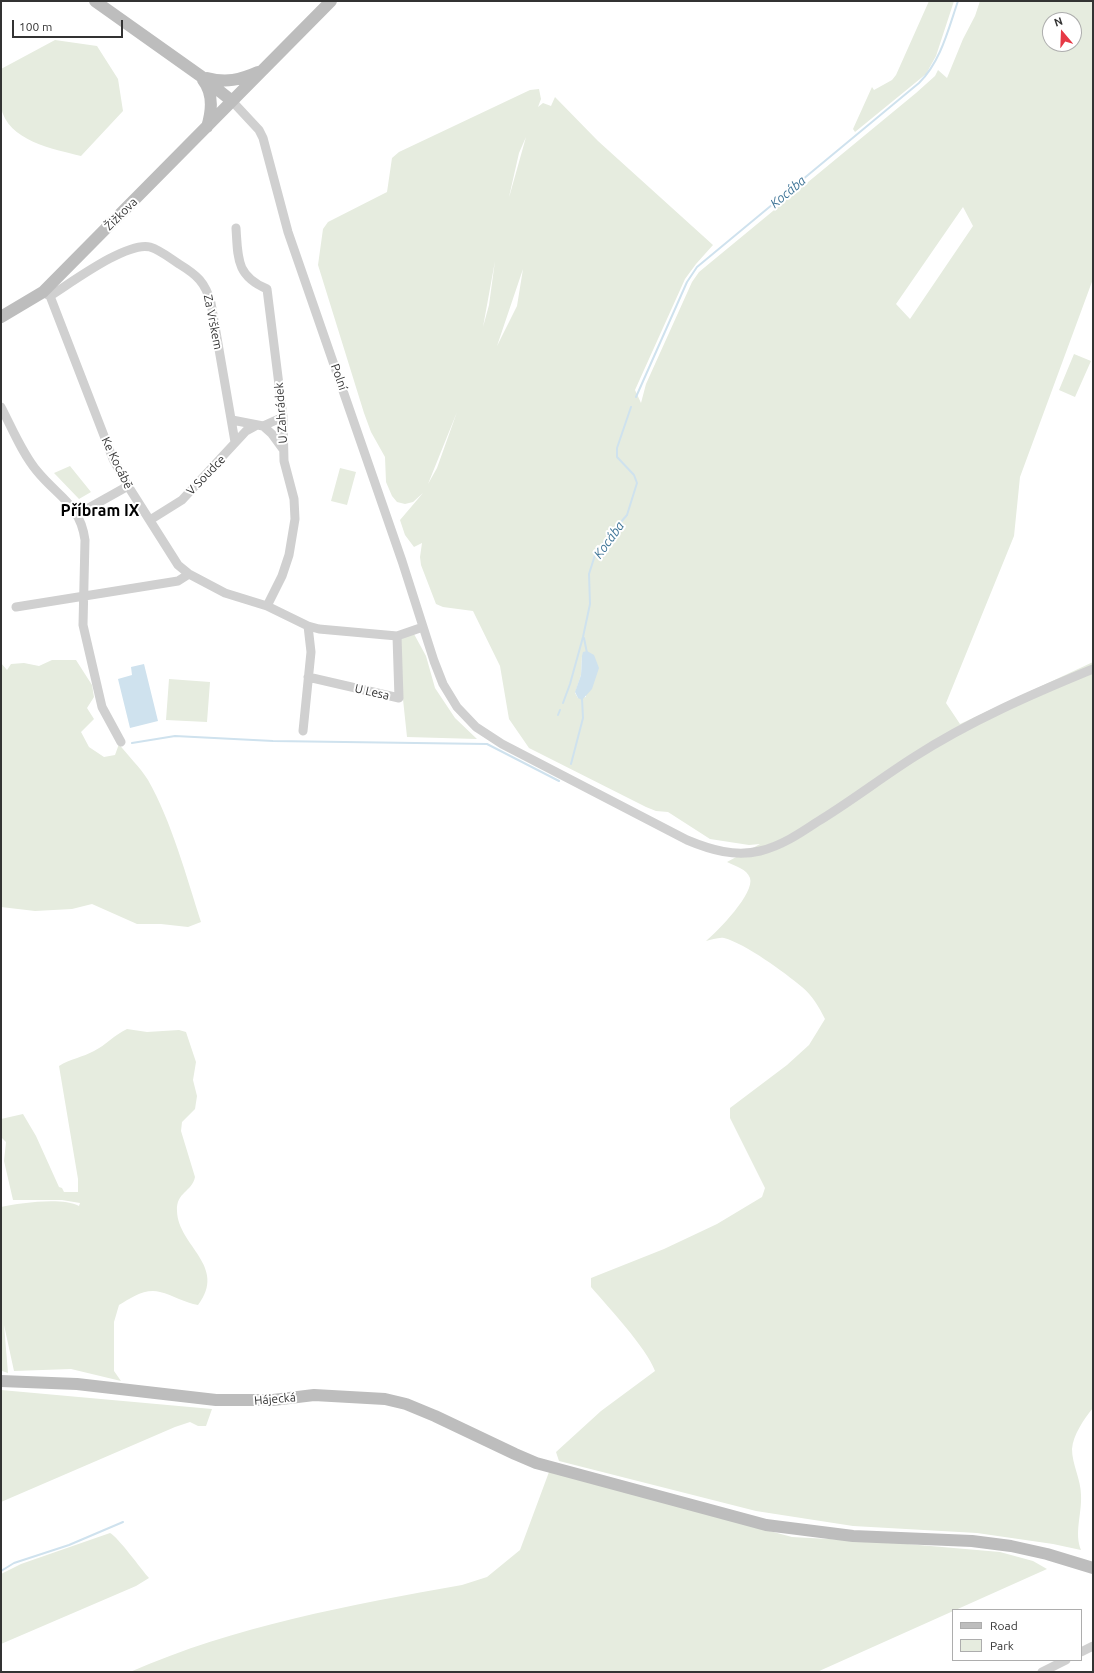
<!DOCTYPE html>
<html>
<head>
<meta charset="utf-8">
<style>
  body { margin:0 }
  #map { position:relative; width:1094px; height:1673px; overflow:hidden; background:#fff; font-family:Ubuntu,sans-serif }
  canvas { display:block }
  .frame { position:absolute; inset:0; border:2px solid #333; pointer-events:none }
  .legend { position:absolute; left:952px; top:1609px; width:130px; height:52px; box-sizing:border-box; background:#fff; border:1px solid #adadad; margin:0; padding:5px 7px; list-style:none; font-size:12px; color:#333 }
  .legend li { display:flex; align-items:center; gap:8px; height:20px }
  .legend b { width:20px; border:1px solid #adadad }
  .north { position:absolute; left:1042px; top:12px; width:40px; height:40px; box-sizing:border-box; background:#fff; border:1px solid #adadad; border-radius:50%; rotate:341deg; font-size:11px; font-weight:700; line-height:16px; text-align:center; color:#333 }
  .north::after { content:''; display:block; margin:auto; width:14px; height:18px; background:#e63946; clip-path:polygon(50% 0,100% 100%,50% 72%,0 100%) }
  .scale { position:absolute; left:12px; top:20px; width:111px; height:18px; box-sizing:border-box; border:2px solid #333; border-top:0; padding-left:5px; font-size:12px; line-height:14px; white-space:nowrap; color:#333; -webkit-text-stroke:3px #fff; paint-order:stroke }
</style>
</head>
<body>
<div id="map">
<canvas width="1094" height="1673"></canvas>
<div class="frame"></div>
<ul class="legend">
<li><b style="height:5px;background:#bdbdbd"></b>Road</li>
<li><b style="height:11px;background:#e6ecdf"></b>Park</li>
</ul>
<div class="north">N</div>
<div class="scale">100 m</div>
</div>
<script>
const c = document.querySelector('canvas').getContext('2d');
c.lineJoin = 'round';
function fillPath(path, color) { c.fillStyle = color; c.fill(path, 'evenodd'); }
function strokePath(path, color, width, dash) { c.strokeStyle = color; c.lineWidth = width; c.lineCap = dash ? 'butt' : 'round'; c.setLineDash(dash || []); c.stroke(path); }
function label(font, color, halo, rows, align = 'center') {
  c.font = font + ' Ubuntu,sans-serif'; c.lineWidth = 4; c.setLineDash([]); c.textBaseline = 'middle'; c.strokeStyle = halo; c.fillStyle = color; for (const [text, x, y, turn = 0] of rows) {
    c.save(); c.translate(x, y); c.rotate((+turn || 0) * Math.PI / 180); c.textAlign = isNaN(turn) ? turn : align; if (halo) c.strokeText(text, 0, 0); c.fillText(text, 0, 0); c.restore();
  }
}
fillPath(new Path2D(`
  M929,1H954L936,56L926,74L855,132L853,129L872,87L874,90L892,80L896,75Z
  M980,1H1093V279L1020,477L1014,536L946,703L960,724L1093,662V1408C1084,1419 1073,1435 1072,1449C1072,1464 1081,1480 1081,1495C1082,1514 1074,1533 1081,1550L1053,1544L977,1533L853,1526L756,1511L559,1461L556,1452L601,1411L655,1371C646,1347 608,1307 591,1287V1278L664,1249L717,1224L762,1197L765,1188L730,1118V1108L787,1065L809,1045L825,1019C819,1007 812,995 802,987C784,972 746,944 724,938C719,937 711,940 706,941C718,931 755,893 750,878C747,869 735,866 727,862L760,844L749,845L710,839L668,812L656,811L646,807L529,748L509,719L500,666L473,611L443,607L436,604L421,565L420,557L422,543L414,547L405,535L400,520L423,493L413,502L405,504L397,502L392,496L386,482L385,457L371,432L364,413L318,265L323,229L328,222L387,192L392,158L399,152L530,90L539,89L541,99L538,107L543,103L551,106L555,97L598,141L713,245L696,264L685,279L635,390L641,403L646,384L692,282L699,272L916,93L935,76L938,70L947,78L963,39L975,16ZM1050,20H1074V44H1050ZM526,137L510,194L509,197L519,153ZM963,207L973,226L910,319L896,304ZM495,261L489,305L483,327ZM523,269L517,306L497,346ZM457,412L437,468L428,484ZM582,656L586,697L578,698L575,693L581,675Z
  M55,40L97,46L118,79L123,111L81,156C54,149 7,141 1,107C0,95 1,81 1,69Z
  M1074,354L1091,361L1075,397L1059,390Z
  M70,466L91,492L79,499L54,473Z
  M340,468L356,472L347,505L331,501Z
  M414,634L426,656L435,688L455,718L477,739L407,737L400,671L401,639Z
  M52,660H76L92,685L94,697L87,708L94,719L81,732L89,747L104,757L115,755L119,744C128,756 140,767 148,780C171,820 187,878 201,922L188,927L161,924H137L92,904L72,909L35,911L1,907V663L7,670L11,664L24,663L39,666Z
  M169,679L210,682L207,722L166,720Z
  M127,1029L147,1032L179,1030L186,1032L196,1062L193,1080L197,1096L195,1109L182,1122L181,1131L195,1177C192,1192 176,1192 177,1211C178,1246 228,1266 198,1305C185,1303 173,1295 160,1292C145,1288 131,1298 119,1305L114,1322V1371L121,1381L71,1369L14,1371L4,1325L8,1373L2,1371L1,1207C20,1203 62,1197 79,1206L80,1203L62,1200H13L4,1161L6,1142L1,1137V1119L23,1114L36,1136L59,1187L62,1188L64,1192H78V1179L59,1066C70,1059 83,1057 94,1051C106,1045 114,1035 127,1029Z
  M1,1390L212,1409L206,1426H198L190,1422L175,1427L1,1502Z
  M549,1472L792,1537L884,1542L1000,1552L1033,1561L1047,1569L817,1672H130C235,1626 350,1605 462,1585L487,1577L520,1550Z
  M110,1533C118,1537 141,1569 149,1578L136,1586L1,1644V1574L21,1564Z`), '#e6ecdf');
fillPath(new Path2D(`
  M587,651L594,655L599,668L592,689L582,700L578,698L575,692L581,675L582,656L583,652Z
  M144,664L158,721L130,728L118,679L132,675L131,667Z`), '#cfe2ee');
strokePath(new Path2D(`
  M636,397L687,282L697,267L919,83C941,61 948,30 958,1
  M584,638L587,653
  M563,703L570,684L583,637L590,604L589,574L595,555L607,538L627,515L637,483L634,475L617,457V448L631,407
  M558,715L560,710
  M132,743L175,736L273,741L487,744L559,781
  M571,764L583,718L582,699
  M1,1571L14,1563L69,1545L123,1522`), '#cfe2ee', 2);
strokePath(new Path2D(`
  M232,101L259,130L263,138L288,232L402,561L434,661L443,684L457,707L476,727L502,744L687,840C711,850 735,857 760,851C781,846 799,834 817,822C850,802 881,778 914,757C970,721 1032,694 1093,669
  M236,228C238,258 236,276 267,289L283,417L284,461L294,499L295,519L289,555L282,576L267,606
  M43,292L50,296L113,459L128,486L178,565L189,574L225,593L267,606L308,626L319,629L397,636L423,627
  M50,296C71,283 127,241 150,247C160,250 170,258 179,264C197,275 205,282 211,303L235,442
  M1,407C12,428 22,453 37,471C58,497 80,504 85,540L83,625L102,707L121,742
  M232,420L263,426L283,417
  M263,426L272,434L283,449
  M78,514L128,486
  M150,520L182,500L246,431L257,425
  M16,607L178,581L189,574
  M308,677L399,698L397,636
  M303,731L311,652L308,626
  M1081,1652L1093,1646
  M1042,1672L1066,1660`), '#d0d0d0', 9);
strokePath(new Path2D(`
  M95,1L202,77L232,101
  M207,78C226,83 240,80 258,72
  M203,80C214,94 212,111 207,127
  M1,317L43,292L331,1
  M1,1381L77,1384L216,1400H273L314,1395L385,1399L406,1404L435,1416L515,1454L536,1463L766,1525L853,1536L972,1541L1011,1546L1047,1554L1093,1568`), '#bdbdbd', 12);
label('12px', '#333', '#fff', [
  ["Žižkova",121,214,-45],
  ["Za Vrškem",213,322,79],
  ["Polní",339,377,71],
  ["U Zahrádek",281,413,-94],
  ["Ke Kocábě",117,463,64],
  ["V Soudce",206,475,-46],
  ["U Lesa",372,692,13],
  ["Hájecká",275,1399,-5]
]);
label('italic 13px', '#3f7597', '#fff', [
  ["Kocába",788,192,-40],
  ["Kocába",609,540,-54]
]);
label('bold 16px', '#000', '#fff', [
  ["Příbram IX",100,511]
]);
</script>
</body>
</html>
